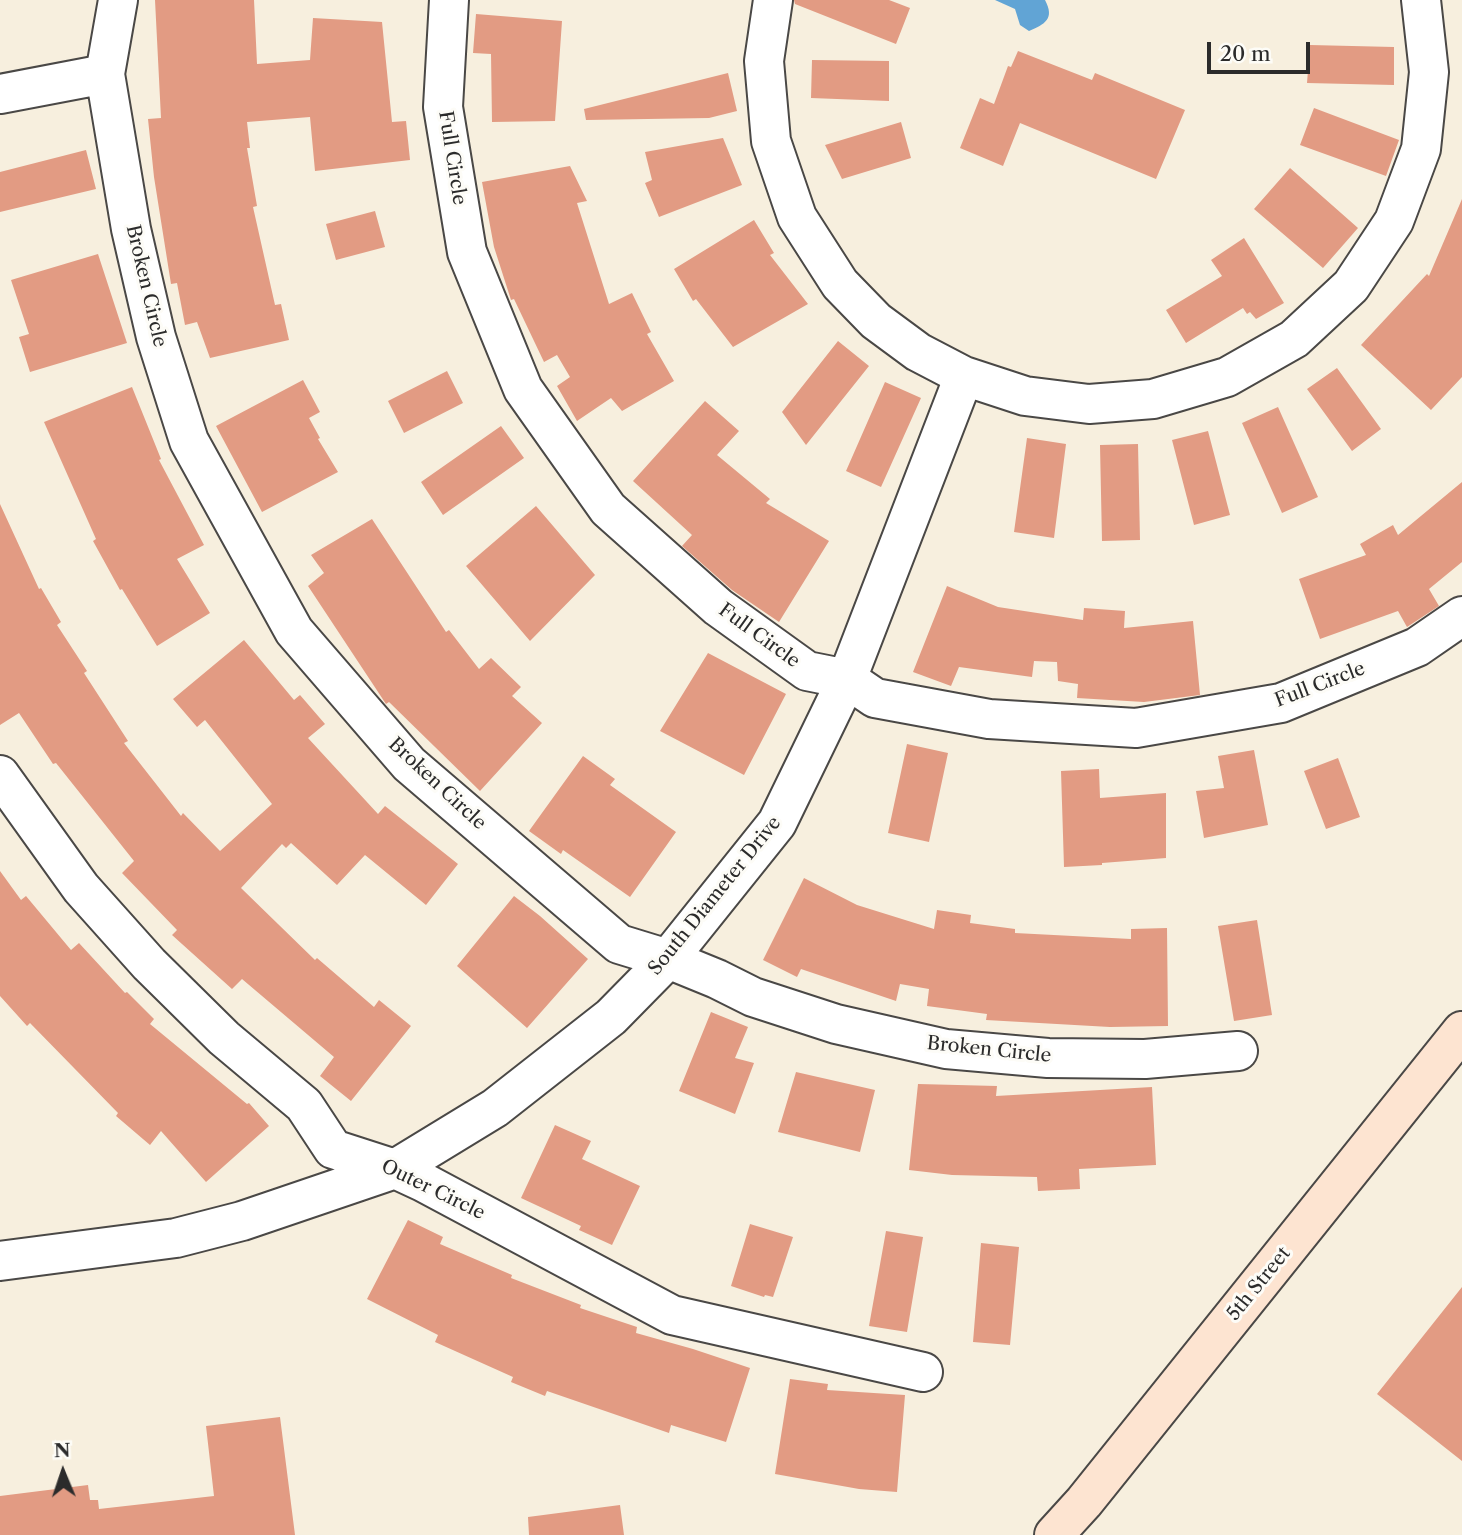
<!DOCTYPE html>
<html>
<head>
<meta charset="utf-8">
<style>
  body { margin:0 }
  #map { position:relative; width:1462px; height:1535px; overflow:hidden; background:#f7efde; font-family:"Libre Caslon Text",serif }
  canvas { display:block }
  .north { position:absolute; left:28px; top:1437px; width:70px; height:70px; -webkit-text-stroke:5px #fdfcf7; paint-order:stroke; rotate:358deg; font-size:19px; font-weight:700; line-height:28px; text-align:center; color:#2b2b2b }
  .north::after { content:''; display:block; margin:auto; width:24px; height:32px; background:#2b2b2b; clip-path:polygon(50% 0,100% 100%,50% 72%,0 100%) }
  .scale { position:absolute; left:1207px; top:42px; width:103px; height:32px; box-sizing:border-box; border:4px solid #2b2b2b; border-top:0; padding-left:9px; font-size:21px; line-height:24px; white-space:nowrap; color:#2b2b2b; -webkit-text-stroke:5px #fdfcf7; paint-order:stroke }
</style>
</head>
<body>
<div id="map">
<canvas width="1462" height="1535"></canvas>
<div class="north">N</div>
<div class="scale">20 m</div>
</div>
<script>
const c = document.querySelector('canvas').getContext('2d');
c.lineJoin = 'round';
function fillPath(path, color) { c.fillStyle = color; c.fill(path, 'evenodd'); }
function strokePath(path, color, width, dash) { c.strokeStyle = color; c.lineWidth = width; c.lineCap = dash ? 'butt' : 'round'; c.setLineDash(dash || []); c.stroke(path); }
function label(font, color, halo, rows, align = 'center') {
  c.font = font + ' "Libre Caslon Text",serif'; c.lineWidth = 6; c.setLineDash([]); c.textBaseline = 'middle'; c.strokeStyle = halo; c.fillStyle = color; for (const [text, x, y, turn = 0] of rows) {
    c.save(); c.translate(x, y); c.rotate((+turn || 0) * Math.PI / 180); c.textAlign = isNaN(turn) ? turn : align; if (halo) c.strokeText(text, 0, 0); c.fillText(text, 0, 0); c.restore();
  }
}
fillPath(new Path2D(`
  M995,0H1045C1055,19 1045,24 1029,31L1020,25L1015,9Z`), '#61a4d5');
fillPath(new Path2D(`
  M155,0H254L257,64L310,60L313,18L382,22L392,122L406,121L410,160L315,171L310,117L247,122L250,148H247L257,206L253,207L275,305L281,304L289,340L210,358L197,322L185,325L177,283L171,284L154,177L148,119L161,118Z
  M794,0H889L910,8L896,44L795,4Z
  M476,14L562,21L555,121L492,122L491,54L473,53Z
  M1310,45L1394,47V85L1307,83Z
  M1018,51L1092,80L1095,73L1185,110L1156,179L1020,123L1003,166L960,148L980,98L994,104L1008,66L1011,67Z
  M812,60L889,61V101L811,98Z
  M728,73L737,111L709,118L586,120L584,109Z
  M1314,108L1399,140L1386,176L1300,145Z
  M901,122L911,158L842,179L825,145Z
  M723,138L742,185L659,217L645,183L652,180L645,152Z
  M86,150L96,189L0,212V172Z
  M570,166L587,201L577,203L609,304L632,293L651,332L647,334L674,381L622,411L611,398L577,421L557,386L570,377L557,355L544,362L514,299L511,300L494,247L482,182Z
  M1290,168L1358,228L1323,268L1254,209Z
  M1462,199V377L1431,410L1361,345L1427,274L1429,276Z
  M375,211L385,247L336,260L326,224Z
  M754,220L774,253L770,255L808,304L733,347L696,299L693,301L674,269Z
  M1244,238L1284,303L1256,319L1250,312L1247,314L1243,308L1186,343L1166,310L1222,276L1211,260Z
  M98,254L127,343L30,372L19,337L29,334L11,280Z
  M838,341L869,366L806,445L782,412Z
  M1337,368L1381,429L1352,451L1307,389Z
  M447,371L463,403L404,433L388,401Z
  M303,380L320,412L309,418L320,438L318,439L338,472L262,512L216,426Z
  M885,382L921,398L881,487L846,471Z
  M132,387L161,459L159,460L204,545L177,559L210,613L157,646L122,589L120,590L93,541L96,539L44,422Z
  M705,401L739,431L717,455L770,499L766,503L829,541L779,622L732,590L682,546L692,535L633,481Z
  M1278,407L1318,497L1282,513L1242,423Z
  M501,426L524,458L443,515L421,482Z
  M1208,431L1230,515L1194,525L1172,440Z
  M1027,438L1066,444L1054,538L1014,532Z
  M1138,444L1140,540L1102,541L1100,445Z
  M1462,482V562L1429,589L1439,606L1407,627L1398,611L1320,639L1299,579L1366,555L1360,544L1393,525L1398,535Z
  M0,504L39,589L41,588L61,622L57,625L87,671L84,673L128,741L124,743L181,816L183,813L220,851L272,804L205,720L197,727L173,699L244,640L294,700L300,695L325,724L308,738L378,814L385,806L458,864L426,905L365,855L337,885L291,843L286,848L282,844L241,888L315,960L317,958L374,1007L379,1000L411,1026L351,1101L320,1076L334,1057L242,979L232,989L172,935L177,930L122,873L134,861L56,763L53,764L19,713L0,725Z
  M536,506L595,575L530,641L466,566Z
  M372,519L446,632L449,630L479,669L491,658L521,687L512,696L542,723L480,791L389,702L386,704L384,701L308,586L324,573L311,555Z
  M947,586L998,607L1083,620L1084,608L1125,611L1124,628L1193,621L1200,695L1144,702L1077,698L1078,684L1058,681L1057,662L1034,661L1032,677L959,667L951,686L913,672Z
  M708,653L786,694L744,775L660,731Z
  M907,744L948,753L929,842L888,833Z
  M1254,750L1268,825L1204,838L1196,791L1224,788L1218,756Z
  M583,756L615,779L610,785L676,832L630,897L563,850L561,854L529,831Z
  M1338,758L1360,817L1326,829L1304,771Z
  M1099,769L1100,798L1166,793V858L1102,863V865L1064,867L1061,771Z
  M0,871L21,900L26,896L71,950L79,943L125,993L127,992L154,1019L150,1024L247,1104L249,1103L269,1126L206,1182L161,1131L150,1145L116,1116L118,1113L30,1023L27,1026L0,996Z
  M804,878L857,905L934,929L937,910L971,915L970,923L1015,929V933L1131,939V929L1167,928L1168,1026L1110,1027L986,1020L987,1014L927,1006L929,989L900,984L896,1001L801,969L797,977L763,960Z
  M514,896L540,916L588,959L527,1028L457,966Z
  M1257,920L1272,1015L1234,1021L1218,926Z
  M711,1012L748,1027L735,1058L754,1063L735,1114L679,1091Z
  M796,1072L875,1090L860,1152L778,1132Z
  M918,1084L997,1086L996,1096L1152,1087L1156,1165L1079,1169L1080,1189L1038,1191L1037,1177L952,1175L909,1170Z
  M555,1125L591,1141L582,1159L640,1186L612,1245L579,1230L581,1226L521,1198Z
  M408,1220L443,1237L440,1244L512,1275L511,1278L581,1305L580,1308L637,1327L636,1333L693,1349L750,1368L726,1442L671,1425L669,1433L547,1391L545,1396L511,1382L513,1377L435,1342L438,1335L367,1299Z
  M750,1224L793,1237L773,1297L765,1295L764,1297L731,1286Z
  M886,1231L923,1237L907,1332L869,1326Z
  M981,1243L1019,1247L1010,1345L973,1342Z
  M1462,1287V1461L1377,1394Z
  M790,1379L828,1384L827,1390L905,1395L897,1492L859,1489L775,1474Z
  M280,1417L295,1535H0V1496L88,1485L90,1500H98L99,1509L214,1496L206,1426Z
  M620,1505L624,1535H529L528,1517Z`), '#e29b83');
const minor = new Path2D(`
  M118,0L105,74L131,229L156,337L189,441L294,631L409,764L619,944L668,959L717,979L753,997L836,1024L946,1049L1048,1058L1145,1059L1238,1051
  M449,0L443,107L467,252L523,389L608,509L718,607L807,671L847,679L875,698L989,719L1136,728L1281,703L1417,647L1462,616
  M773,0L764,61L771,141L797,217L840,284L876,321L918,352L964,376L1025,396L1089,404L1153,399L1227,377L1294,339L1351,286L1394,221L1421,149L1429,72L1421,0
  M0,94L105,74
  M0,775L81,888L149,964L224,1038L304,1105L333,1149L395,1169L423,1182L672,1315L923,1372
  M0,1261L176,1238L242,1221L395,1169L495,1108L611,1017L668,959L777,823L847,679L964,376`);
const secondary = new Path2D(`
  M1054,1535L1084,1502L1462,1031`);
strokePath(minor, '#4a4846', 42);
strokePath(secondary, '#4a4846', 42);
strokePath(minor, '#fff', 38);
strokePath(secondary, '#fde4d1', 38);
label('19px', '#2b2b2b', '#fdfcf7', [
  ["Full Circle",452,158,81],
  ["Broken Circle",146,286,77],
  ["Full Circle",759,636,36],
  ["Full Circle",1320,685,-21],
  ["Broken Circle",437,784,43],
  ["South Diameter Drive",715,896,-51],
  ["Broken Circle",989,1050,6],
  ["Outer Circle",433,1190,26],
  ["5th Street",1259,1284,-51]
]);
</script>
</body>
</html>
